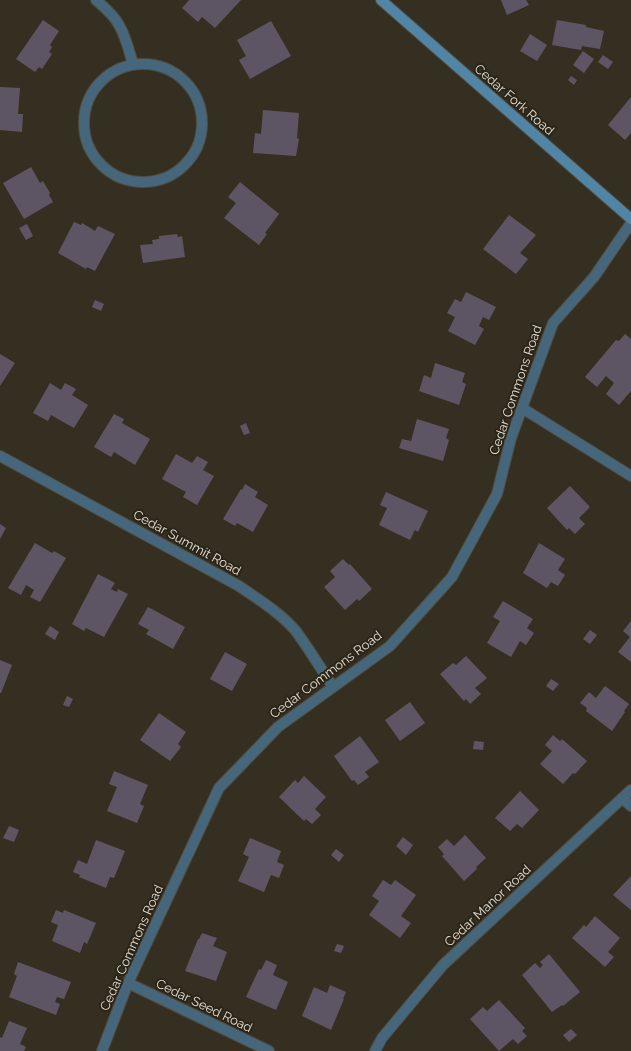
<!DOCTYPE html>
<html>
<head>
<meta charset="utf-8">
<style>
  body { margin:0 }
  canvas { display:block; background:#352f21 }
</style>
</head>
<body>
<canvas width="631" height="1051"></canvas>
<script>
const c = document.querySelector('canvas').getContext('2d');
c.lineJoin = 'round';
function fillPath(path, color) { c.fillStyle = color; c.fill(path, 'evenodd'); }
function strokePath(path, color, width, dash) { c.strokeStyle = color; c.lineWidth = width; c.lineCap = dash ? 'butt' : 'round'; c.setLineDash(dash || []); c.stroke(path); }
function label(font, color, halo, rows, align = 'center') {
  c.font = font + ' Raleway,sans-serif'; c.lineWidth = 4; c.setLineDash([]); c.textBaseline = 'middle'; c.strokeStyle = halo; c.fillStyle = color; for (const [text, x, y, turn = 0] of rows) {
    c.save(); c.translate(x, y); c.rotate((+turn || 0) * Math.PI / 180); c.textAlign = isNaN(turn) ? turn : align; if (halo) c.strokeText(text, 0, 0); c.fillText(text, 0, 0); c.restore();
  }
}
fillPath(new Path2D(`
  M189,0H241L215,28L202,17L198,22L182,8Z
  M501,0H526L529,5L507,15Z
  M43,20L59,31L50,45L52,47L49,52L52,54L42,69L39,67L35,72L16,59Z
  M557,20L586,25V27L604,31L600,49L582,46L581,50L552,45Z
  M271,21L291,56L250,79L239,60L246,56L237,40Z
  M530,34L547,45L537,61L520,51Z
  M583,51L594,59L584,73L573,65Z
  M603,55L613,62L608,69L598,62Z
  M571,76L577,80L574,85L568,80Z
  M0,87L20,88L18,114H23L22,132L0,130Z
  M631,97V133L625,140L608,125Z
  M263,110L299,113L297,138L299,139L296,156L253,153L255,133L261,134Z
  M31,167L40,183L43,181L50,193L49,195L53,202L24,219L3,183Z
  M240,182L279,214L265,233L267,234L259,245L224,218L236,203L228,197Z
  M509,215L536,235L520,253L528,259L516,274L483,249Z
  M74,222L81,225L82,223L95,231L98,226L115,234L95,271L87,267L86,269L58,253Z
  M27,224L33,236L26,240L19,228Z
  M177,234L178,237L182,236L185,257L143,263L140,245L153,244L152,240L159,239V236Z
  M466,292L496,307L489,320L483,317L479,326L484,329L475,345L448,331L455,317L447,313L455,299L461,302Z
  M95,300L104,304L101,311L92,307Z
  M625,334L631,339V391L619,405L606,394L614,383L606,376L597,387L585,377L616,340L619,341Z
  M0,354L15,363L0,386Z
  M435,363L465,373L462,382L466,384L459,405L419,391L424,375L431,378Z
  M50,383L61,390L65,383L76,389L72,395L88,405L74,428L51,415L48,421L33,413Z
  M114,414L124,419L122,423L150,439L135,465L114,452L111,457L94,447Z
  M417,419L449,429L446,438L449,440L443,461L399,448L402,439L411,441Z
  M246,423L250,433L244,435L240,426Z
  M176,454L192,463L197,456L208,462L203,470L214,476L197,505L183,497L186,492L162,479Z
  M245,484L258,492L255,497L268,505L253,532L237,523L235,526L223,519L241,489L242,490Z
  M570,486L590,507L579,518L585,524L575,534L569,528L567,530L547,508Z
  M386,492L428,511L418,532L415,530L410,540L379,525L387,508L380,505Z
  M0,524L6,528L0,539Z
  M35,543L52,553L54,551L66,558L40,602L30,597L34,590L26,585L21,595L8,588Z
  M539,543L565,559L558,570L565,575L558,586L551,582L547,588L523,573Z
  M343,559L349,565L350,564L372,589L359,601L357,599L345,610L324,587L335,577L330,571Z
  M98,574L115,583L111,589L117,592L118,589L128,594L104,637L86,628L84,631L72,624Z
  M503,601L533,619L527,628L534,633L526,645L520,641L511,657L487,643L500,621L493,617Z
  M148,607L185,627L173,649L146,634L149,630L138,624Z
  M631,621V662L618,652L630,637L623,631Z
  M50,626L59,632L55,640L45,634Z
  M590,630L597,635L590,644L583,639Z
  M225,652L247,664L232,691L210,679Z
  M466,656L487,678L475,688L481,694L470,704L466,699L464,701L440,674L453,663L456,665Z
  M0,660L12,665L1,693H0Z
  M551,679L559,684L553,691L546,686Z
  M605,686L629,704L624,711L625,712L612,731L586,711L587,708L580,703L589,692L596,698Z
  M67,696L73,699L69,707L63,705Z
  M410,702L425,723L400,741L385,720Z
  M159,713L186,732L178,744L181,747L170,761L140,740Z
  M553,735L560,741L562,739L587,761L575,774L573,773L563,784L540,764L552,751L545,745Z
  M360,736L379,762L365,772L369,777L358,785L354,780L352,781L334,756Z
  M474,741L484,742L483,750L473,749Z
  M114,771L148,785L140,804L144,806L137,823L107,811L117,787L109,784Z
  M304,776L326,797L315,809L321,815L312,824L306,819L304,821L279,797L295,780L298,783Z
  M520,791L539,810L522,828L517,824L510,831L495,818Z
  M9,826L19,830L14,842L3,838Z
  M465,835L486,858L476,867L477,869L464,881L442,856L444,854L438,847L447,839L454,846Z
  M403,837L413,845L406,855L396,846Z
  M250,838L281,851L277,862L284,865L279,878L271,875L264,892L238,881L249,857L243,854Z
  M96,840L125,851L114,878L110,877L106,888L79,877L80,875L73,872L78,860L87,864Z
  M336,849L344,855L339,862L331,855Z
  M631,876V910L613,895Z
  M383,880L391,885L395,880L416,895L401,916L411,923L400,938L369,915L379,901L372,896Z
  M56,910L63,913L64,910L96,923L87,944L84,942L80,953L52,941L58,925L51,922Z
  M595,916L620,938L608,952L614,957L605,967L572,938L584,925L586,927Z
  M202,933L217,938L213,946L227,952L216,981L185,971L198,939H199Z
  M337,944L344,946L341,953L334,951Z
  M549,954L580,992L563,1006L562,1005L552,1012L522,975L535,963L540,968L543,965L540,962Z
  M266,960L277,965L273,975L288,982L276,1010L246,997L259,969L261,970Z
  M18,962L71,982L64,999L57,997L55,1002L60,1004L56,1015L9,997L17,976L14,974Z
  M330,985L346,992L343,999H344L331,1030L302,1016L314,987L327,993Z
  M499,1000L525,1028L522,1031L527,1036L518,1044L513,1039L499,1051L470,1019L483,1007L487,1011Z
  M9,1021L27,1028L20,1044L26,1047L24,1051H0V1037L2,1038Z
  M571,1029L577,1035L569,1042L563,1035Z`), '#5e5564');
const street = new Path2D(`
  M96,0C104,7 114,15 119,25C126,37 129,51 133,64
  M84 123a59 59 0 1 1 118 0a59 59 0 1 1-118 0Z
  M522,408L631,476
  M0,456L239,586C258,599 279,612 295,630C308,647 321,669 333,687
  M622,798L631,806
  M128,983L269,1051
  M102,1051L128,983L219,788L278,727L390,646L452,577L497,494L511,438L553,323L594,277L631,223
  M375,1051L382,1038L443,965L631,790`);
const secondary = new Path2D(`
  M381,0L631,219`);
strokePath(street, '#514b3e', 12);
strokePath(secondary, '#514b3e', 12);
strokePath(street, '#46677b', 10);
strokePath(secondary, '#5085a5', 10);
label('13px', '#e3dfd6', '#2b2517', [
  ["Cedar Fork Road",514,100,41],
  ["Cedar Commons Road",516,390,-71],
  ["Cedar Summit Road",187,543,29],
  ["Cedar Commons Road",326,675,-37],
  ["Cedar Manor Road",488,906,-43],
  ["Cedar Commons Road",132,948,-66],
  ["Cedar Seed Road",204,1006,26]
]);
</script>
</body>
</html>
